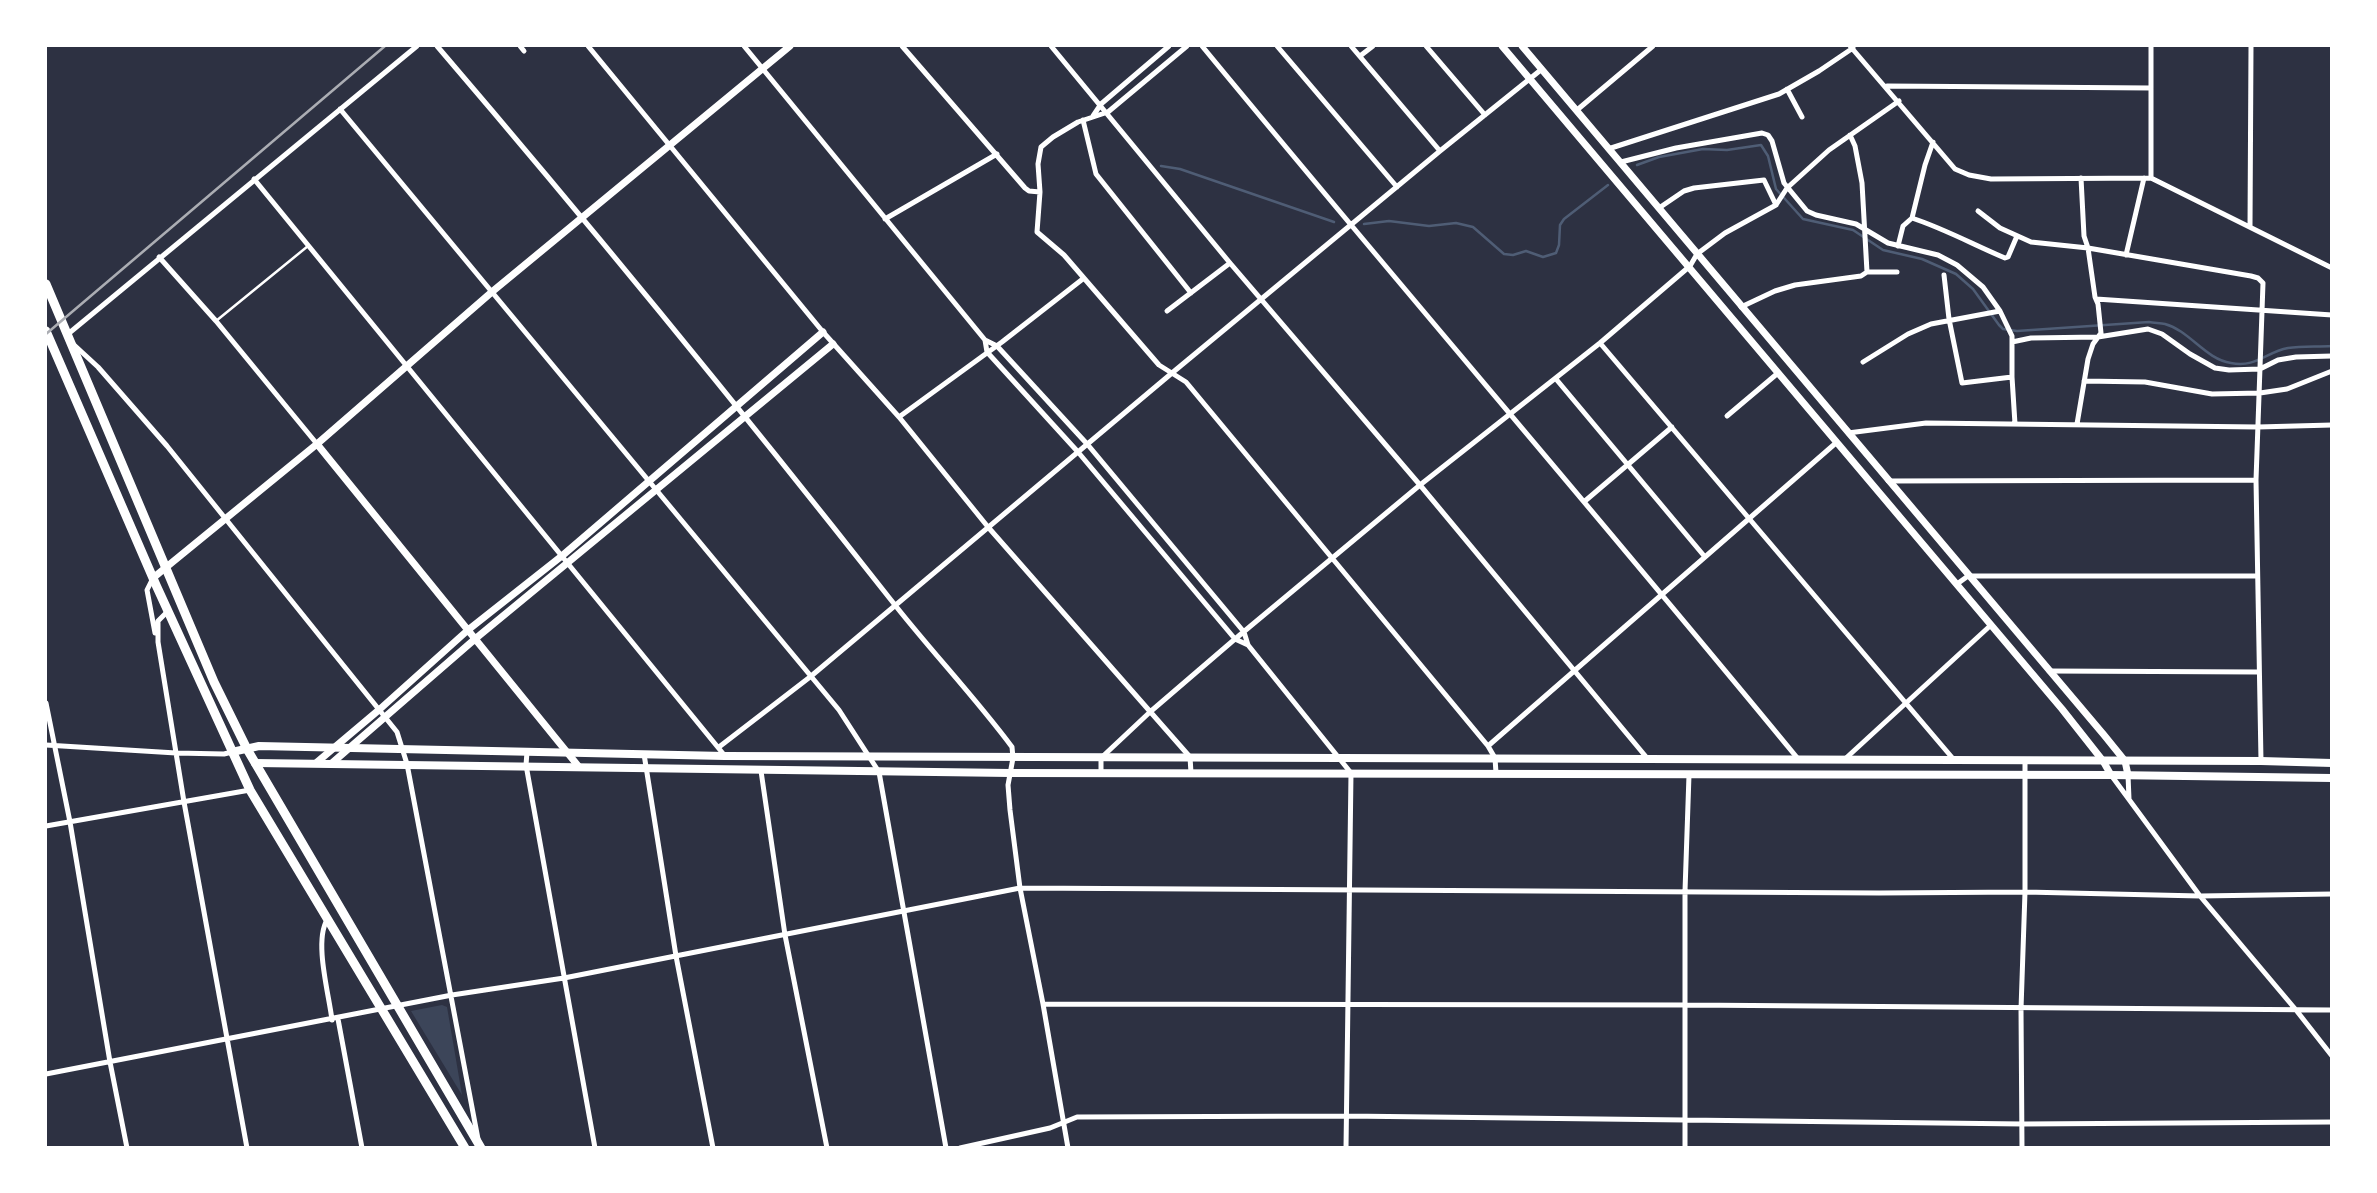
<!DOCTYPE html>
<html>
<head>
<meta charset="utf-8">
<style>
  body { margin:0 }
  #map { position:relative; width:2377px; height:1193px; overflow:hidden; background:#2d3142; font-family:"Varela Round",sans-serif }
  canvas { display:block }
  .frame { position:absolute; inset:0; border:47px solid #fff; pointer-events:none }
</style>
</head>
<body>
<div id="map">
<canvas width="2377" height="1193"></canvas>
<div class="frame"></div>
</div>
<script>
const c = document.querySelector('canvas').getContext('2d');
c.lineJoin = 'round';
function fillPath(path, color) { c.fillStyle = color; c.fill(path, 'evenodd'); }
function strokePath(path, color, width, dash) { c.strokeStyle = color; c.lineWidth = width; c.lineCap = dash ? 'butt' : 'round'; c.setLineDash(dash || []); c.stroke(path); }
fillPath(new Path2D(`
  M442,1005L447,1007L462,1095L411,1011Z`), '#3c4559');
strokePath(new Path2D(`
  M1637,165L1659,157L1703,149L1727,150L1761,145L1768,156L1776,189L1803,219L1853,230L1883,250L1922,259L1956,274L1973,289L1999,325L2003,329L2017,331L2149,322C2154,323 2160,323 2165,324C2190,331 2205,359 2231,363C2256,368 2266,352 2288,348C2302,346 2317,347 2332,346
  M1161,166L1180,169L1334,222
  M1364,224L1389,221L1429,226L1456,223L1473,227L1504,254L1513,255L1526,251L1543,257L1556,253L1559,245L1560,225L1564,219L1608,185`), '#4f5d75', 2.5);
strokePath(new Path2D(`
  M216,321L308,246`), '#fff', 2.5);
strokePath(new Path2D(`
  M437,46C592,227 743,412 891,600C930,650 974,696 1012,747L1013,758L1008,785L1010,810L1020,888L1043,1004L1068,1148
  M520,46L524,51
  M588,46L823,332L899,417L988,527L1190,757L1191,773
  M744,46L985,340L997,346L1088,445L1244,632L1248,645L1351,773L1346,1148
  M902,46L1025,188L1029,191L1040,192
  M1051,46L1230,263L1420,485L1647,758
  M1187,46L1108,112L1078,122L1053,137L1041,147L1038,164L1040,192L1037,232L1064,255L1159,365L1186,382L1488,746L1495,758L1496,773
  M1202,46C1399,285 1602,520 1799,760
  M1277,46L1397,187
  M1351,46L1440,151
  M1426,46L1485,115
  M1850,46L1955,169L1969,175L1991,179L2151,178L2332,268
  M2151,46V178
  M1360,56L1373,46
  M1887,86L2151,88
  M1787,89L1802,117
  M340,109L839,710L879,772L946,1148
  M1577,110L1653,46
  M1093,116L1101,104L1169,46
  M1083,120L1096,174L1191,293
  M1850,135L1855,146L1862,183L1867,272
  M1608,149L1779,94L1819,71L1853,48
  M1621,162L1676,148L1762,133L1768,135L1772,141L1784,183L1807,211L1816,215L1856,224L1888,243L1938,255L1957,265L1983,287L2000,311L2012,336V377L2015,424
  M254,179L725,756
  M1659,208L1684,191L1694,188L1764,180L1776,205
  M1978,211L2000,228L2031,242L2088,248L2251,276L2258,278L2263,283L2256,480L2261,761
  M1912,218C1945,229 1974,245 2005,258L2008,257L2017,236
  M885,219L997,154
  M2250,227L2251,46
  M1898,246L1903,226L1912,218L1925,165L1933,142
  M2126,255L2144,178
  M159,257L216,321L317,444
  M1944,275L1949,319L1962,383L2012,377
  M2096,299L2332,315
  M1741,307L1775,291L1795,285L1861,276L1867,272H1897
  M1167,311L1230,263
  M68,334L417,46
  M985,340L987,352L1078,452L1235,639L1248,645
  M2012,342L2031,338L2098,337L2148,329L2162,334L2190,354L2215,368L2229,370L2260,369L2278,360L2296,357L2332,356
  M1600,343L1955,761
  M73,344L98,367L167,446L397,732L407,764L478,1139
  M1863,362L1908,334L1931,324L2000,311
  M1556,379L1705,557
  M2084,381L2145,382L2212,394L2260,393L2287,389L2332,371
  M1727,416L1778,373
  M899,417L1002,342L1084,278
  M2077,424L2088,359L2093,344L2101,333L2098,304L2095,297L2088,248L2084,236L2081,178
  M1848,433L1926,423L2258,427L2332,425
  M1888,481L2256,480
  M1585,501L1672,427
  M153,578L147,590L155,633
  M1957,584L1968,576H2256
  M168,611L158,621V642L184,802L247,1148
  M2049,671L2258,672
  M46,703L70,822L110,1062L127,1148
  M46,745L176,753L224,754L232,752
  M1488,746L1837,442
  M719,747L810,677L1172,373L1440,151L1542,69
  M527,752L526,765L595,1148
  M644,754L676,956L713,1148
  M1845,759L1991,625
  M761,771L785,935L827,1148
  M1101,773V758L1150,712L1235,639L1420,485L1600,343L1690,266L1697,254L1725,233L1776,205L1787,188L1829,150L1899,101
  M2111,775L2200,896L2296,1010L2332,1056
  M2128,775L2129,799
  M46,826L250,790
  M327,920C314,942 329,994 332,1020
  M1043,1004L1687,1005L2332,1010
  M338,1019L362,1148
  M46,1074L452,995L564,978L1020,888L1879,893L2025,892L2200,896L2332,894
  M960,1148L1050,1128L1077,1117L1346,1116L2023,1124L2332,1122
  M1685,1148V891L1689,775
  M2022,1148L2021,1009L2025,892V762`), '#fff', 5);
strokePath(new Path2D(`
  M1502,46L2062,709L2103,761L2111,775
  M1522,46L2104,735L2125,761L2128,775
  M317,444L579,767
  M153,578L317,444L493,291L790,46
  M316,763L380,709L468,630L563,555L823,332
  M332,763L475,639L833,344`), '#fff', 7);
strokePath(new Path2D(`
  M232,752L259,746L725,756L2261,761L2332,763
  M255,763L1010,773L2111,775L2332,778`), '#fff', 8);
strokePath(new Path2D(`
  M46,284L214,682L247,749L481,1148
  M46,331L156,585L250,790L465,1148`), '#fff', 9);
strokePath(new Path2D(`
  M46,334L385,46`), '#abadb3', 2.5);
</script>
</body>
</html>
